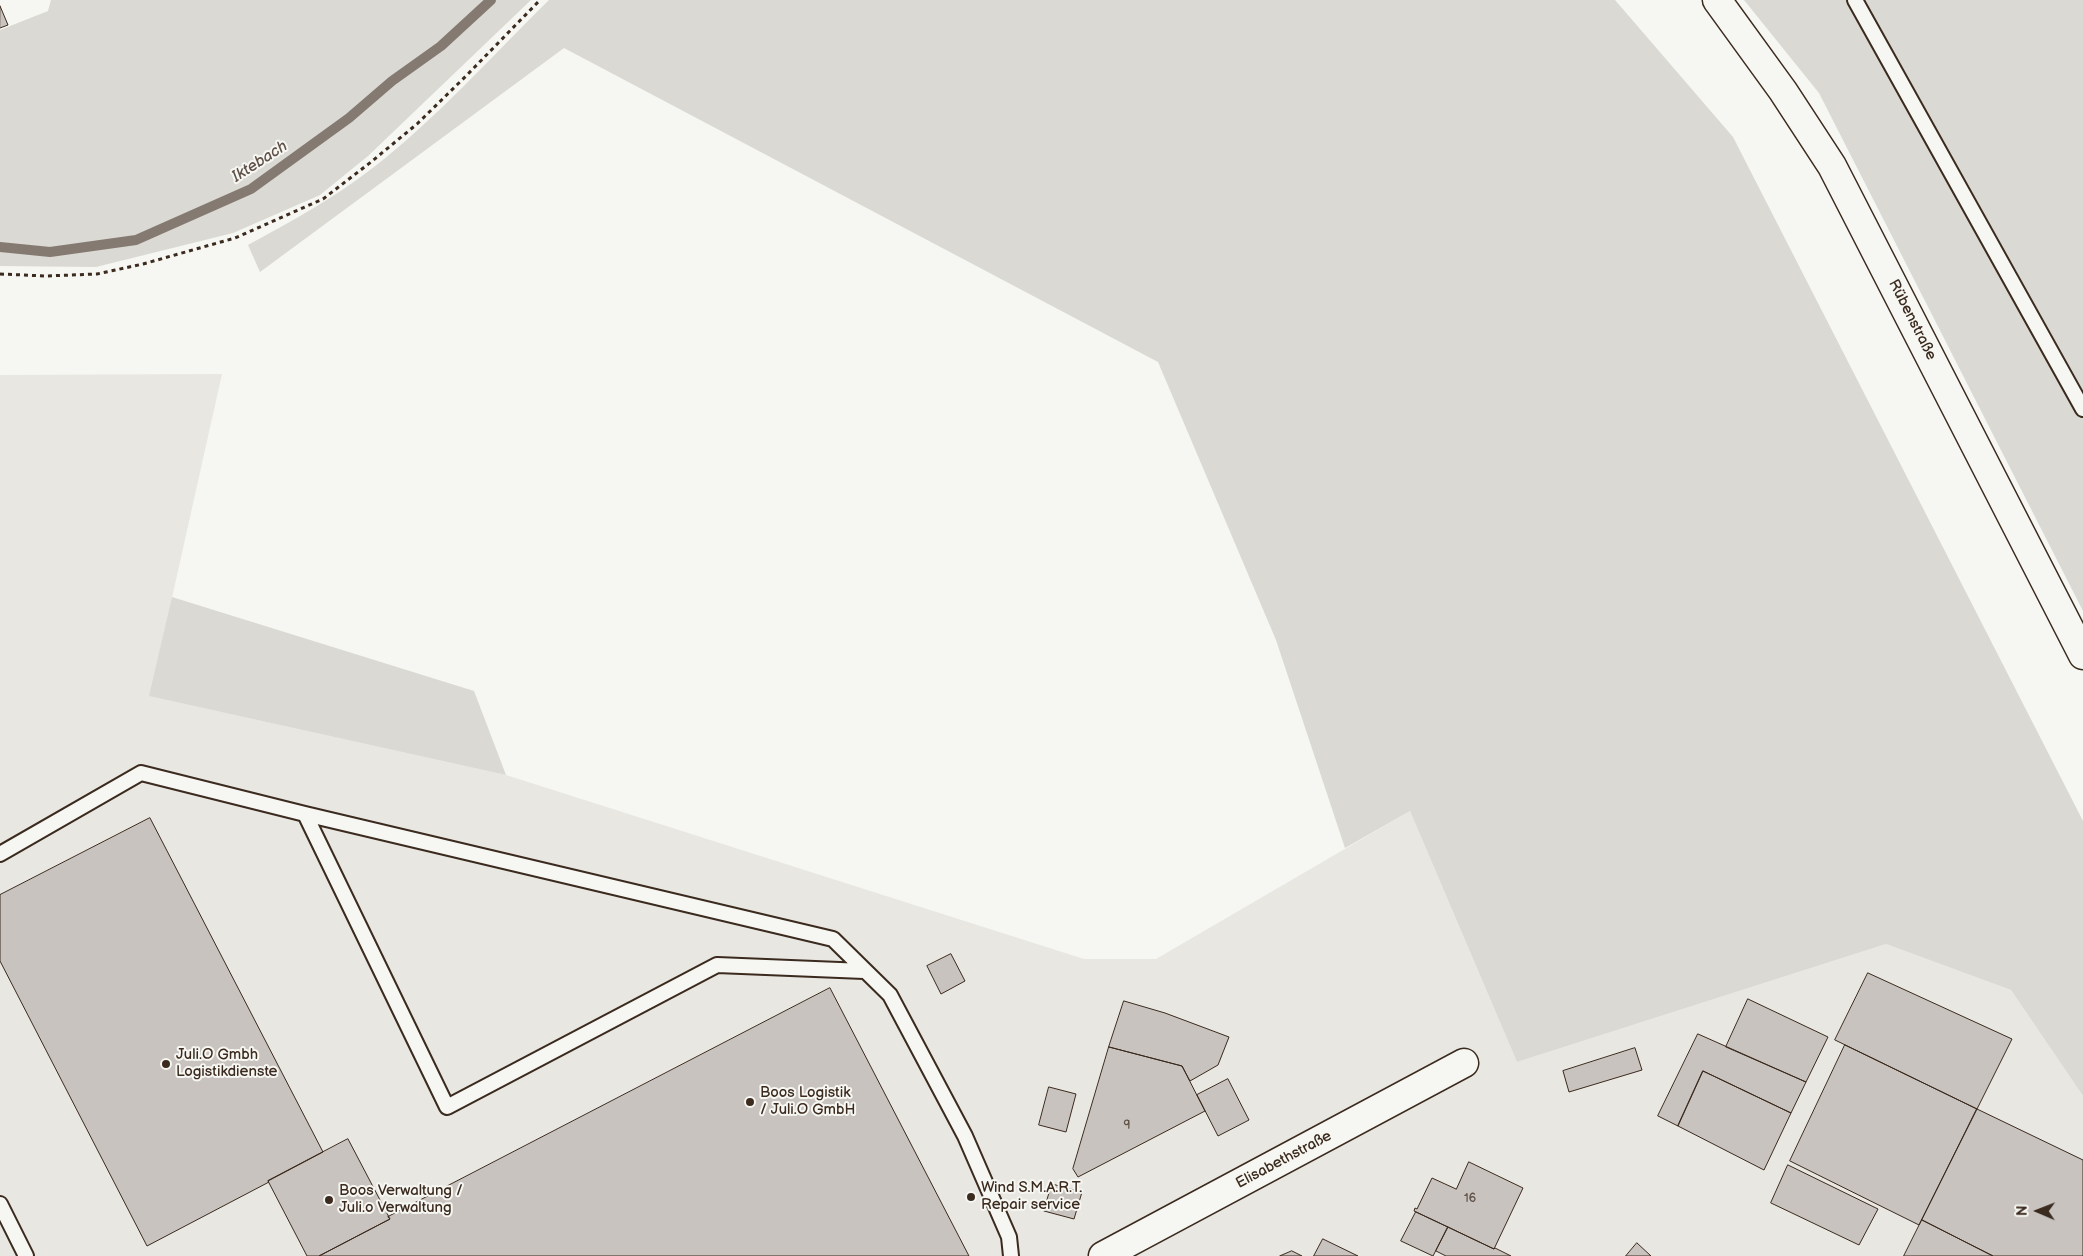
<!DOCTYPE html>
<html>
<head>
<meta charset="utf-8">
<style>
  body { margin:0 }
  #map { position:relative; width:2083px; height:1256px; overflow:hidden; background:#f6f6f2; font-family:"Balsamiq Sans",sans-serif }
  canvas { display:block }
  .north { position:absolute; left:2013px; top:1186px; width:50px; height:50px; -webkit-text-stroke:4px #f6f6f2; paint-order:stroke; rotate:271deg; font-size:14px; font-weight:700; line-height:20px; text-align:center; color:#3b2a1e }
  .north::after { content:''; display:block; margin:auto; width:18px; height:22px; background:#3b2a1e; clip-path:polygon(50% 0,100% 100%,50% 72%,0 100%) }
</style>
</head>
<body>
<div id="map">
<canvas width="2083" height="1256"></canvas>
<div class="north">N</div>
</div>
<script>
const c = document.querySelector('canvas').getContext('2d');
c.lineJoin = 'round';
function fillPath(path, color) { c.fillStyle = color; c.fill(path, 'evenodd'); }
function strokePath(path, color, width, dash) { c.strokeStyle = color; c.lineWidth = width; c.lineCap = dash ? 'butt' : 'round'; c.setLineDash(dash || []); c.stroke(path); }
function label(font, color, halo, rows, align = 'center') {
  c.font = font + ' "Balsamiq Sans",sans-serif'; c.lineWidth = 4; c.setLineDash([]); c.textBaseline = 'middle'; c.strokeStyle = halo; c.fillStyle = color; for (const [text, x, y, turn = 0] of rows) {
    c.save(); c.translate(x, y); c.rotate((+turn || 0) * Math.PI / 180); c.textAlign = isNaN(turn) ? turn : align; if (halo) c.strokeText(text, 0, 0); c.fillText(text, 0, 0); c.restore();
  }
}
fillPath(new Path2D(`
  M222,374L150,696L506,775L1084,959H1156L1410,811L1517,1062L1886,944L2011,990L2083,1096V1256H0V375Z`), '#e8e7e2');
fillPath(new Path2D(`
  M51,0H531L368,156L320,195L233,233L96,267L0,266V30L48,11Z
  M549,0H1615L1733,137L2083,821V1096L2011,990L1886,944L1517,1062L1410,811L1345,848L1276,640L1158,362L564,48L260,272L248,245C292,221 334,198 374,167C437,118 492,56 549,0Z
  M1744,0H2083V611L1819,93Z
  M172,597L474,691L506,775L149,696Z`), '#dad9d3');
strokePath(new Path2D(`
  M0,247L50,252L136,240L251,189L349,118L392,81L441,46L491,0`), '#857a71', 10);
const building = new Path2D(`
  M0,6L8,25L0,28Z
  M150,818L323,1152L268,1181L269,1182L147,1246L0,961V895Z
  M951,954L965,981L941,994L927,966Z
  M1868,973L2012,1039L1977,1109L1835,1040Z
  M830,988L969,1256H319L390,1219L388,1217Z
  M1748,999L1828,1037L1806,1082L1726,1047Z
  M1124,1001L1165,1013L1229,1037L1218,1065L1190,1081L1182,1066L1109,1047Z
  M1698,1034L1806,1082L1791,1113L1703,1071L1678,1126L1658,1116Z
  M1845,1045L1977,1109L1919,1225L1790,1161Z
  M1109,1047L1182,1066L1205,1111L1078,1177L1073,1169Z
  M1635,1048L1642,1070L1569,1092L1563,1071Z
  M1703,1071L1791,1113L1764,1170L1678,1126Z
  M1228,1079L1249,1120L1218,1136L1197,1095Z
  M1049,1087L1076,1094L1066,1132L1039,1125Z
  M1977,1109L2083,1160V1256H1993L1922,1220Z
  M348,1139L390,1219L319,1256H307L268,1181Z
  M1469,1162L1523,1188L1494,1249L1414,1211L1415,1208L1417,1209L1432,1178L1456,1189Z
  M1788,1165L1878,1209L1859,1245L1771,1203Z
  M1052,1184L1082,1192L1074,1219L1044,1211Z
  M1416,1212L1448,1227L1433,1256L1401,1241Z
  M1922,1220L1993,1256H1904Z
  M1448,1227L1494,1249L1495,1248L1511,1256H1446L1436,1251Z
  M1323,1239L1358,1256H1314Z
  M1637,1243L1651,1256H1626Z
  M1292,1251L1302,1256H1280Z`);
fillPath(building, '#c8c3be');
strokePath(building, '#3b2a1e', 1);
const lane = new Path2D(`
  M1855,0L2083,409
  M305,814L447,1107L717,965L864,971
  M0,854L141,773L305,814L833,939L890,995L965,1136L1009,1237L1011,1256
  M0,1204L26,1256`);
const street = new Path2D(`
  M1717,0L1783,91L1832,166L2083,655
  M1103,1256L1464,1063`);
strokePath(lane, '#3b2a1e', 18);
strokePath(street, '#3b2a1e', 31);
strokePath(new Path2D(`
  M0,274L46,276L97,274L143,264L235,238L323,199L371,162L417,124L466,76L540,0`), '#3b2a1e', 3, [4, 4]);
strokePath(lane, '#f6f6f2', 14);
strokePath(street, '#f6f6f2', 28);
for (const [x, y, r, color] of [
  [166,1064,5,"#3b2a1e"],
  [750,1102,5,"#3b2a1e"],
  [971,1197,5,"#3b2a1e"],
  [329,1200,5,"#3b2a1e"]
]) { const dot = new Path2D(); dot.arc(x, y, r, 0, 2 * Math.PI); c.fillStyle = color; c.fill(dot); strokePath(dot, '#f6f6f2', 2); }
label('12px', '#5e5046', null, [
  ["9",1127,1126],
  ["16",1470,1199]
]);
label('15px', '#3b2a1e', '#f6f6f2', [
  ["Rübenstraße",1912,320,63],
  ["Elisabethstraße",1284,1160,-28]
]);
label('15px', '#3b2a1e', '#f6f6f2', [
  ["Juli.O Gmbh",176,1055],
  ["Logistikdienste",176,1072],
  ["Boos Logistik",760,1093],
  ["/ Juli.O GmbH",760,1110],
  ["Wind S.M.A.R.T.",981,1188],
  ["Repair service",981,1205],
  ["Boos Verwaltung /",339,1191],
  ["Juli.o Verwaltung",339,1208]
], 'left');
label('italic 16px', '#605248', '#f6f6f2', [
  ["Iktebach",260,162,-33]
]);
</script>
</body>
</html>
